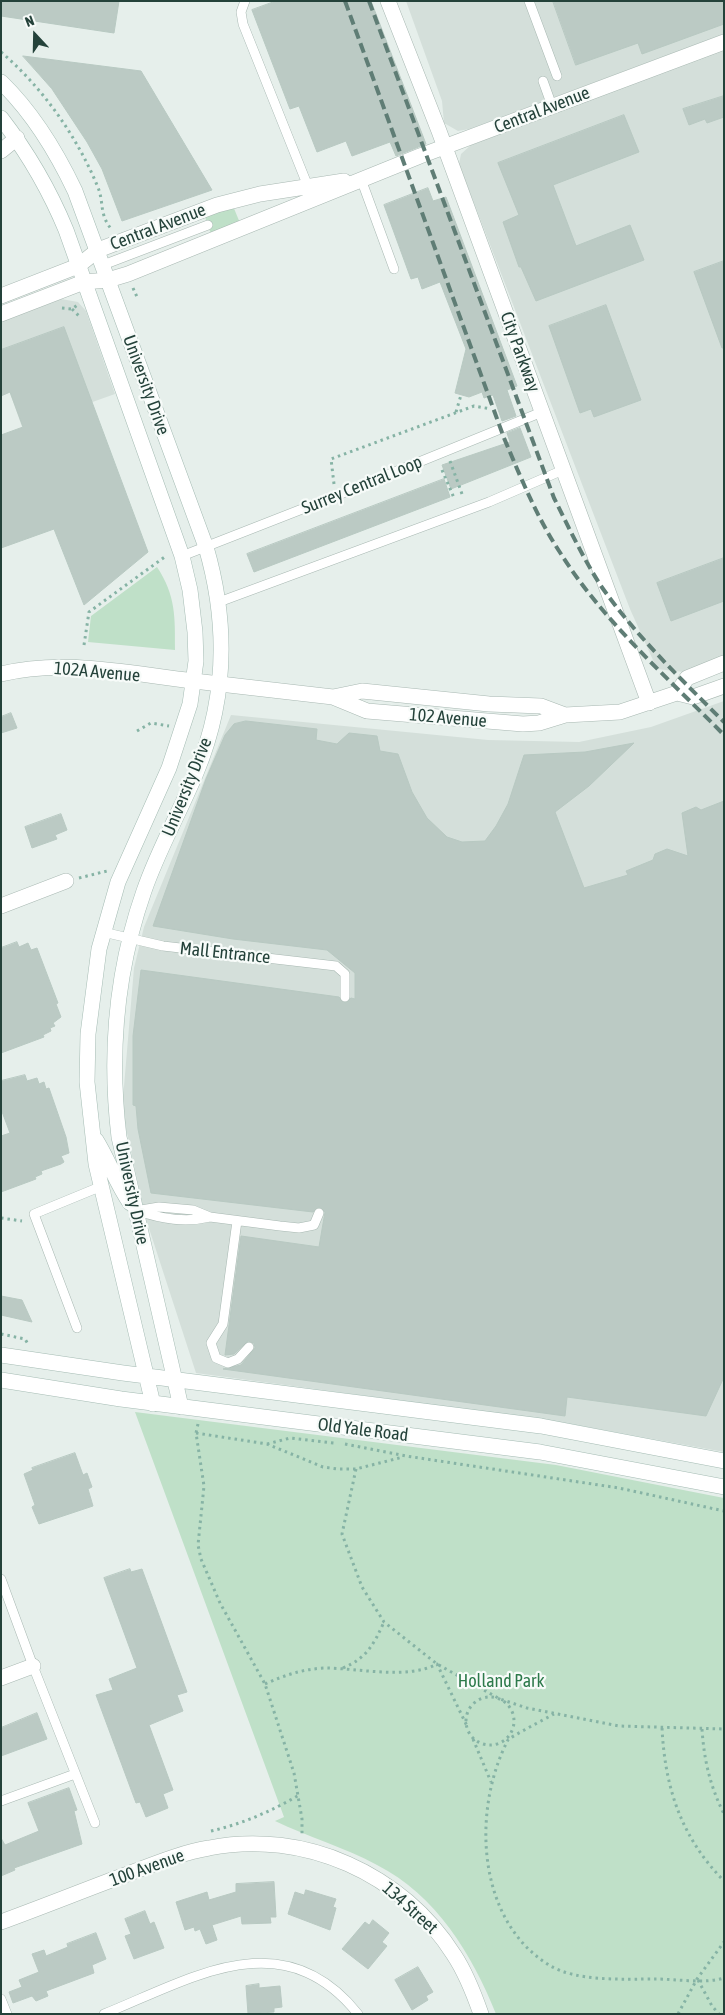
<!DOCTYPE html>
<html>
<head>
<meta charset="utf-8">
<style>
  body { margin:0 }
  #map { position:relative; width:725px; height:2015px; overflow:hidden; background:#e6efeb; font-family:"Asap Condensed",sans-serif }
  canvas { display:block }
  .frame { position:absolute; inset:0; border:2px solid #24423a; pointer-events:none }
  .north { position:absolute; left:10px; top:10px; width:50px; height:50px; -webkit-text-stroke:4px #f7fbf9; paint-order:stroke; rotate:339deg; font-size:14px; font-weight:700; line-height:20px; text-align:center; color:#24423a }
  .north::after { content:''; display:block; margin:auto; width:18px; height:22px; background:#24423a; clip-path:polygon(50% 0,100% 100%,50% 72%,0 100%) }
</style>
</head>
<body>
<div id="map">
<canvas width="725" height="2015"></canvas>
<div class="frame"></div>
<div class="north">N</div>
</div>
<script>
const c = document.querySelector('canvas').getContext('2d');
c.lineJoin = 'round';
function fillPath(path, color) { c.fillStyle = color; c.fill(path, 'evenodd'); }
function strokePath(path, color, width, dash) { c.strokeStyle = color; c.lineWidth = width; c.lineCap = dash ? 'butt' : 'round'; c.setLineDash(dash || []); c.stroke(path); }
function label(font, color, halo, rows, align = 'center') {
  c.font = font + ' "Asap Condensed",sans-serif'; c.lineWidth = 4.5; c.setLineDash([]); c.textBaseline = 'middle'; c.strokeStyle = halo; c.fillStyle = color; for (const [text, x, y, turn = 0] of rows) {
    c.save(); c.translate(x, y); c.rotate((+turn || 0) * Math.PI / 180); c.textAlign = isNaN(turn) ? turn : align; if (halo) c.strokeText(text, 0, 0); c.fillText(text, 0, 0); c.restore();
  }
}
fillPath(new Path2D(`
  M406,1H724V34L469,129L458,131L444,123L442,101Z
  M724,47V656L684,672L657,669L630,609L459,164L461,154L471,145Z
  M61,299L78,302L86,311L115,394L22,427L1,368V321Z
  M724,701V1452L560,1422L196,1373L145,1216L122,1110L134,968L144,927L231,715L488,740L579,742L651,727Z`), '#d4dfda');
fillPath(new Path2D(`
  M233,206L240,223L211,234L205,217Z
  M157,567C176,596 175,617 175,650L88,642L91,616Z
  M135,1412L556,1465L724,1498V2014H496C472,1954 436,1895 377,1865C344,1847 308,1837 275,1821L284,1817Z`), '#bfe0c8');
const building = new Path2D(`
  M1,1H119L114,33L1,16Z
  M276,1H371L426,144L396,156L390,142L352,156L346,141L317,152L299,106L290,109L252,10Z
  M553,1H724V24L642,54L638,43L576,65Z
  M23,56L141,71L212,190L122,221L102,169L87,142L52,89Z
  M724,96V117L707,123L705,119L689,125L683,109Z
  M624,115L639,152L553,185L576,246L630,225L644,260L536,301L521,267H519L503,222L519,215L498,163Z
  M428,188L433,201L446,197L517,386L507,390L516,416L502,421L493,395L484,398L482,392L469,397L455,393L466,349L440,282L422,289L418,277L411,279L384,205Z
  M724,261V348H722L694,272Z
  M606,305L641,400L594,417L591,409L580,413L549,326Z
  M64,327L148,552L84,605L54,529L1,548V435L23,427L10,392L1,396V350Z
  M520,428L531,457L451,489L442,465L510,442L507,433Z
  M444,479L450,497L254,572L247,554Z
  M724,558V601L671,621L657,583Z
  M11,713L17,728L1,733V717Z
  M246,721L317,729L316,740L337,744L349,733L377,736L380,751L398,754L412,792L427,818L447,837L462,842L485,841L496,826L508,804L524,755L585,752L634,743L589,786L555,812L584,888L628,875L626,871L653,860L655,854L667,849L688,856L682,813L696,807L701,810L724,801V1377L706,1416L567,1397L565,1416L223,1369L241,1365L255,1348L254,1343L248,1341L234,1354L225,1355L241,1236L319,1247L325,1212L319,1207L313,1212L151,1193L138,1129L136,1106L133,1105V1036L141,970L339,997L345,1003L351,998L355,999V973L327,950L233,939L153,926L206,779L225,735L234,724Z
  M61,814L67,830L55,835L57,839L32,848L25,827Z
  M17,942L19,947L28,943L31,950L37,948L58,1003L56,1004L61,1017L53,1023L55,1026L50,1028L51,1031L43,1035L44,1037L1,1053V948Z
  M25,1075L27,1081L37,1078L39,1084L44,1082L46,1089L49,1088L66,1137L69,1153L61,1156L64,1162L61,1164L41,1171L42,1174L35,1177L36,1179L1,1192V1136L10,1133L1,1109V1081Z
  M1,1296L22,1300L32,1322L1,1315Z
  M75,1453L83,1475L87,1473L92,1487L88,1489L93,1506L39,1524L32,1507L35,1505L24,1474L33,1470L32,1468Z
  M130,1569L131,1572L142,1569L187,1692L177,1695L183,1711L149,1725L173,1790L163,1794L168,1808L146,1817L140,1802L136,1803L96,1695L113,1690L109,1679L137,1668L104,1578Z
  M37,1713L47,1739L1,1756V1728Z
  M69,1788L77,1810L74,1811L82,1844L14,1868L15,1870L1,1876V1838L5,1845L39,1831L28,1803Z
  M274,1882L276,1917H270L271,1923L242,1924L241,1916L212,1925L217,1940L206,1944L200,1929L195,1931L194,1927L185,1930L176,1902L207,1892L209,1900L236,1892V1884Z
  M306,1890L336,1899L333,1907L336,1908L330,1930L288,1914L295,1892L304,1895Z
  M145,1911L150,1924L154,1922L164,1948L134,1959L125,1936L131,1934L125,1919Z
  M373,1920L389,1933L382,1942L387,1946L368,1969L342,1949L365,1922L369,1925Z
  M96,1933L106,1959L92,1965L94,1973L46,1991L48,1996L36,2001L32,1996L13,2003L9,1992L22,1987L19,1980L39,1972L32,1954L44,1950L46,1956L68,1947L67,1944Z
  M418,1967L433,1992L426,1996L428,2000L412,2010L395,1980Z
  M259,1984V1988L280,1986L282,2007L274,2008V2012L248,2014L246,1986Z`);
fillPath(building, '#bbcac4');
strokePath(building, '#b8c9c2', 1);
const service = new Path2D(`
  M245,1L241,12L243,24L309,189
  M529,1L557,76
  M543,81L552,106
  M361,179L394,269
  M103,265L208,225
  M182,556L338,495L542,412
  M219,602L489,502L563,470
  M103,932L163,946L336,966L345,974V997
  M135,1211L159,1207L193,1210L210,1217L280,1226L299,1228L314,1225L319,1213
  M138,1211C162,1219 185,1223 210,1217
  M237,1221L223,1324L211,1343L216,1358L228,1363L238,1359L249,1347
  M77,1328L34,1214L102,1186
  M1,1579L33,1666L95,1823
  M1,1801L75,1774
  M1,1999L7,2014
  M104,2014C191,1979 283,1920 358,2014`);
const minor = new Path2D(`
  M1,151L17,138
  M1,674C64,658 131,674 194,681
  M1,906L66,881
  M1,1678L33,1666`);
const tertiary = new Path2D(`
  M388,1L439,131L649,703
  M1,296L78,266L98,250L217,205L260,194L344,181
  M1,314L84,282L108,280L128,274L420,156L724,42
  M194,681L333,697L367,711L523,724L539,723L565,715L620,712L677,693L693,697L724,686
  M677,693L687,678L724,663
  M333,697L362,691L372,692L489,704L541,706L565,715
  M1,1922C42,1907 82,1891 122,1876C150,1866 179,1853 209,1848C304,1829 403,1874 454,1955C466,1973 474,1994 481,2014`);
const secondary = new Path2D(`
  M1,82C33,113 56,151 75,191L206,547C228,623 227,699 196,773C180,812 158,850 144,891C116,971 109,1053 119,1137L181,1407
  M1,118C28,153 49,189 66,230L182,556L190,590L195,632L196,661L190,704L169,768L118,882L99,949L88,1034L87,1082L96,1164L153,1404
  M96,1140C109,1161 116,1183 130,1203
  M1,1355L123,1373L541,1426L724,1461
  M1,1380L121,1399L540,1452L724,1487`);
strokePath(service, '#a8b8b2', 10);
strokePath(minor, '#a8b8b2', 16);
strokePath(tertiary, '#a8b8b2', 16);
strokePath(secondary, '#a4bbb3', 16);
strokePath(new Path2D(`
  M1,52C42,87 76,135 97,185C105,203 98,213 112,230
  M133,288L137,297
  M62,308L72,309L79,304
  M72,309L80,317
  M456,412L461,395
  M450,461L462,494
  M442,470L454,498
  M334,484L331,459L474,406L491,409
  M84,645L89,612L166,556
  M137,731L151,723L169,726
  M79,878L107,871
  M1,1218L22,1221
  M1,1334L25,1339L28,1344
  M198,1424L196,1433L204,1486L198,1545L201,1559L220,1603L265,1684L294,1773L302,1819V1834
  M196,1433L267,1444L323,1467L338,1469H356L403,1457
  M267,1444L290,1438L334,1443
  M345,1444L406,1456L619,1488L724,1511
  M356,1469L342,1534L362,1587L384,1622L437,1664L500,1699L527,1708L619,1726L724,1729
  M343,1668C367,1658 374,1644 384,1622
  M265,1684C285,1675 303,1669 325,1668C358,1668 407,1680 437,1664L467,1726
  M466 1721a24 24 0 1 1 48 0a24 24 0 1 1-48 0Z
  M554,1714C547,1718 510,1737 508,1740C472,1809 476,1920 549,1965C576,1982 624,1979 656,1979C675,1979 706,1984 724,1978
  M662,1728C665,1788 681,1837 724,1881
  M702,1729C704,1760 710,1786 724,1814
  M473,1739L491,1782
  M211,1831C242,1824 272,1811 299,1795
  M698,1980L712,2006L719,2014
  M678,2014L697,1979L724,1942`), '#86b3a5', 3, [2.5, 4]);
strokePath(service, '#fff', 9);
strokePath(minor, '#fff', 15);
strokePath(tertiary, '#fff', 15);
strokePath(secondary, '#fff', 15);
strokePath(new Path2D(`
  M345,1L504,438C521,478 537,518 561,554C604,622 668,678 724,735
  M369,1L554,498C569,528 583,558 601,586C636,636 681,679 724,722`), '#5f7d75', 4, [10, 5]);
label('18px', '#24423a', '#f7fbf9', [
  ["Central Avenue",542,110,-21],
  ["Central Avenue",158,227,-21],
  ["City Parkway",520,352,70],
  ["University Drive",146,385,70],
  ["Surrey Central Loop",362,485,-22],
  ["102A Avenue",97,672,5],
  ["102 Avenue",448,718,5],
  ["University Drive",187,787,-68],
  ["Mall Entrance",225,953,6],
  ["University Drive",132,1193,78],
  ["Old Yale Road",363,1430,7],
  ["100 Avenue",147,1868,-20],
  ["134 Street",410,1908,42]
]);
label('18px', '#2d7a4b', '#f7fbf9', [
  ["Holland Park",501,1681]
]);
</script>
</body>
</html>
